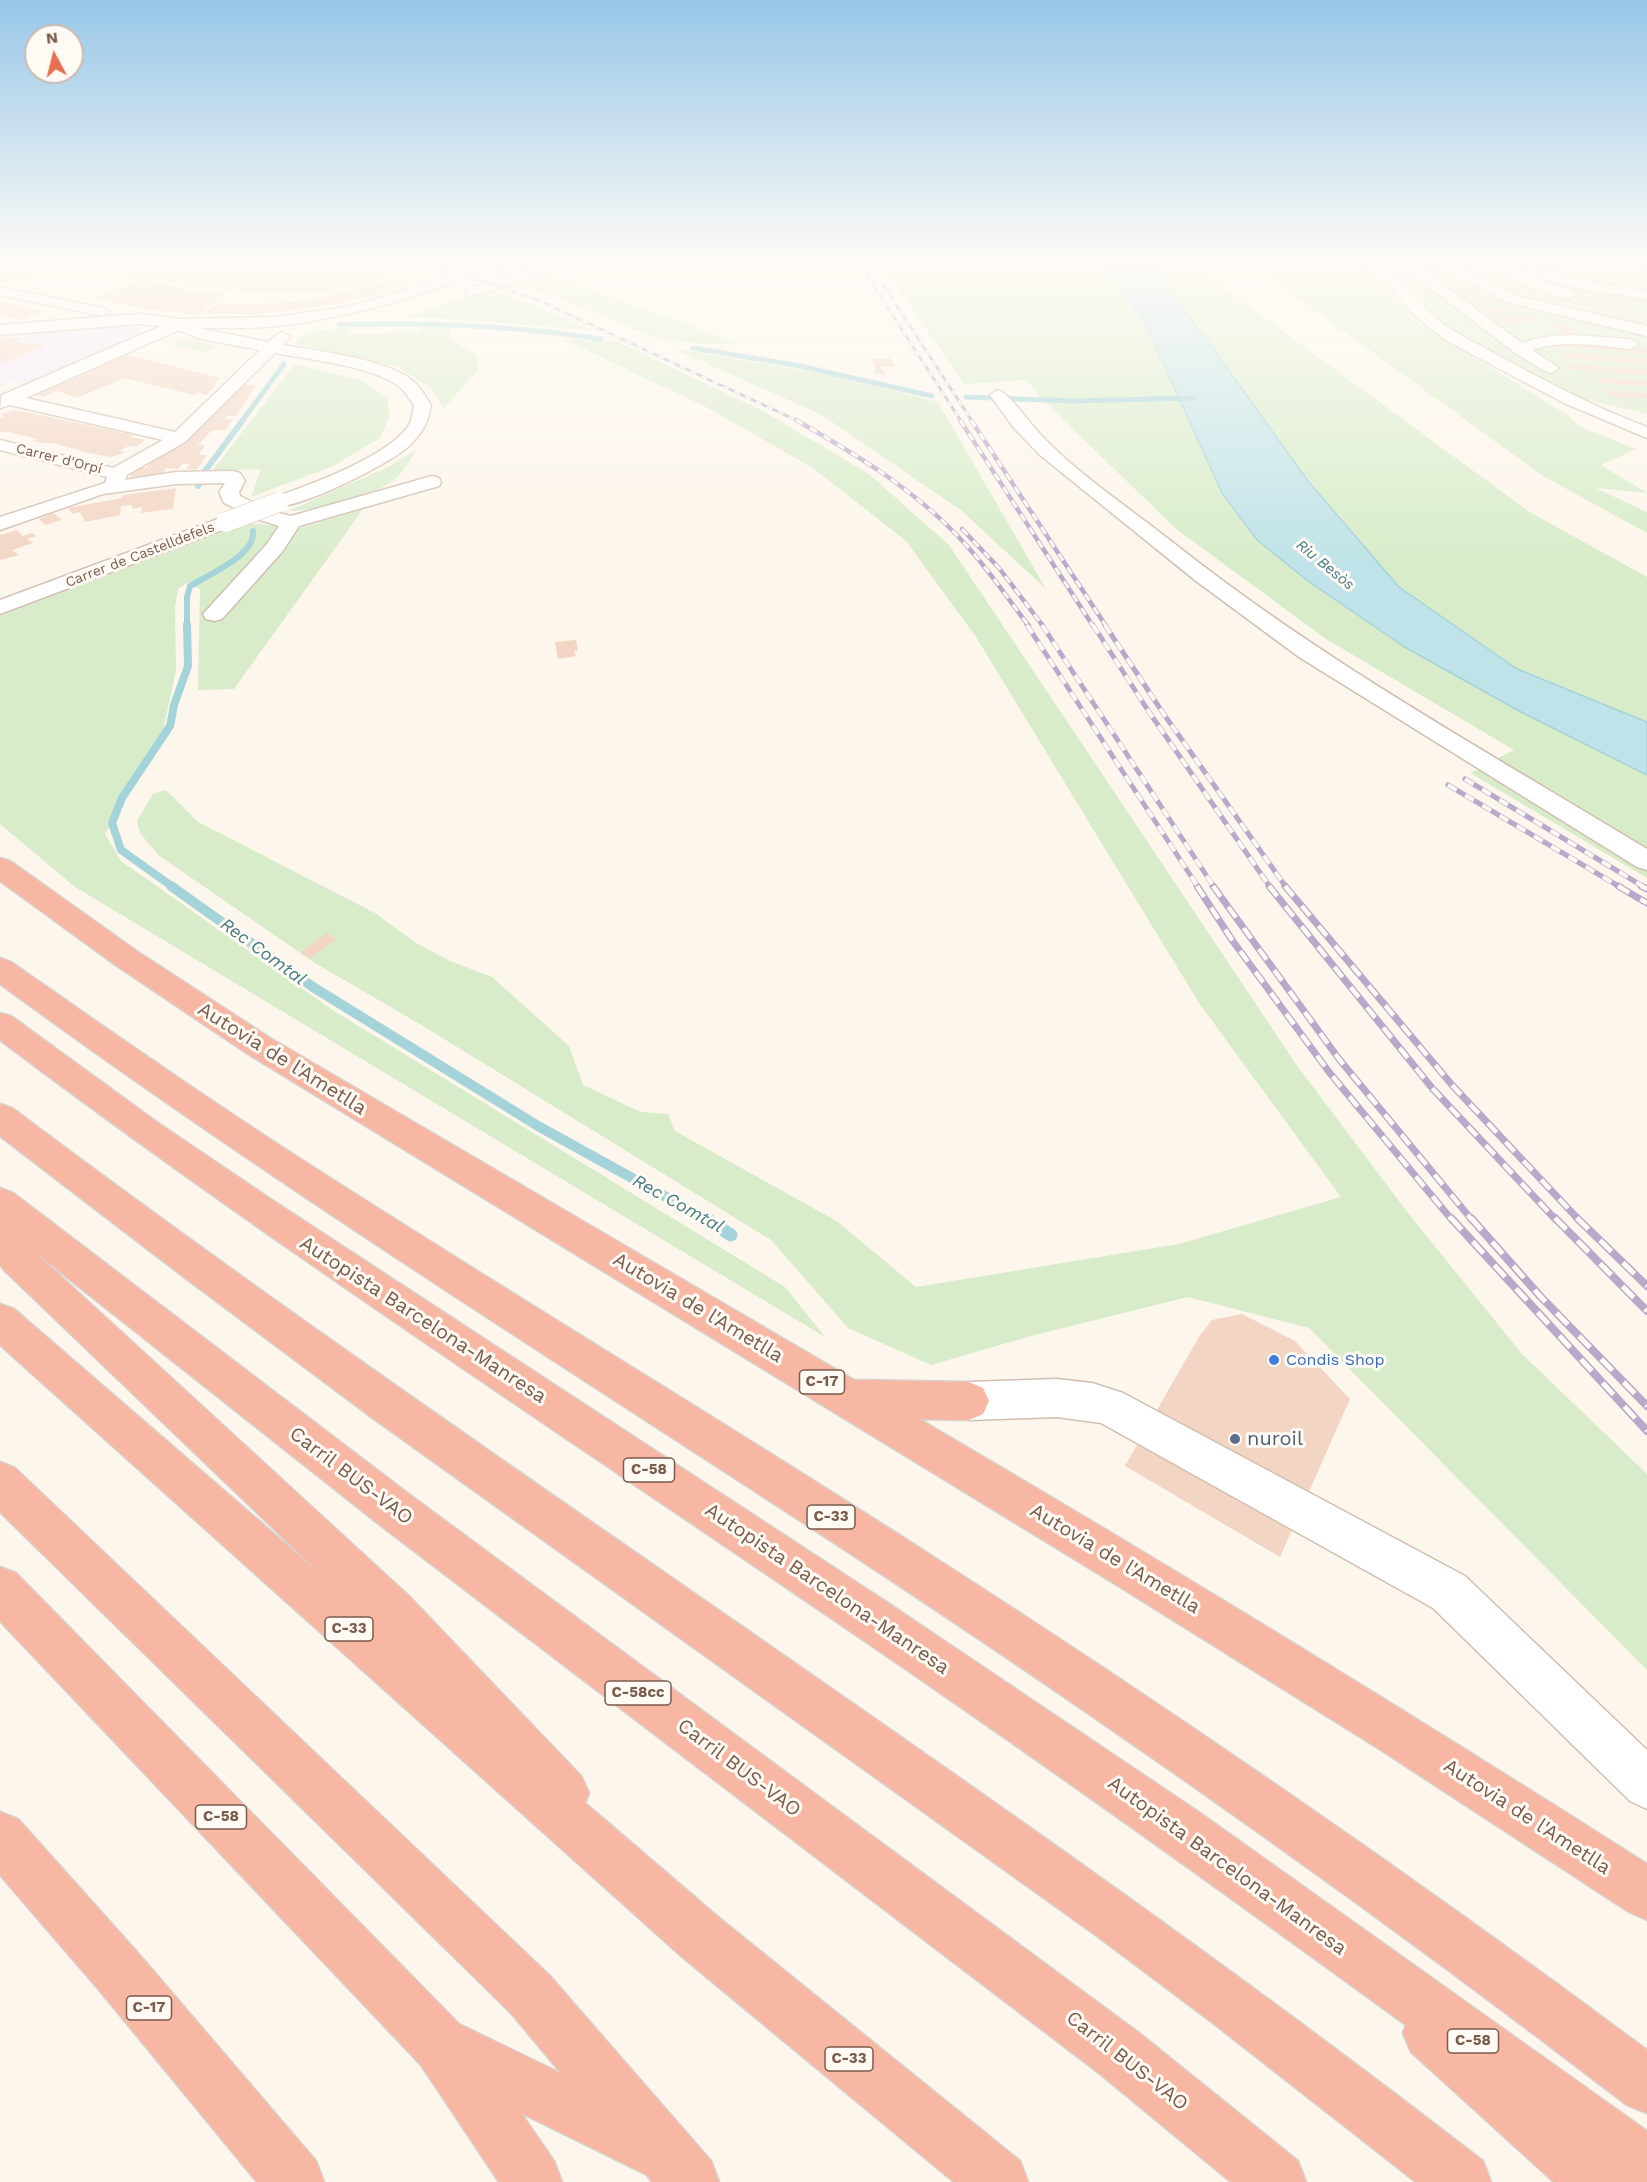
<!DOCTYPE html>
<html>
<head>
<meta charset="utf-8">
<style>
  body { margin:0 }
  #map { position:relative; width:1647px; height:2182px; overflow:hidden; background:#fdf6ec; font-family:"Work Sans",sans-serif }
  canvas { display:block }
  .north { position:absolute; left:24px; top:24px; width:60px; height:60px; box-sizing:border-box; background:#fffaf3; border:2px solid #cabbb1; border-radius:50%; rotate:353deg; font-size:16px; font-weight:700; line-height:24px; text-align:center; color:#7a5c4d }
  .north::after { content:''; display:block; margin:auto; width:21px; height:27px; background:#e76f51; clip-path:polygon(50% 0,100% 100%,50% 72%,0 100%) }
</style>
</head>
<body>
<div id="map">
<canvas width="1647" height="2182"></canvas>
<div class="north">N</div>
</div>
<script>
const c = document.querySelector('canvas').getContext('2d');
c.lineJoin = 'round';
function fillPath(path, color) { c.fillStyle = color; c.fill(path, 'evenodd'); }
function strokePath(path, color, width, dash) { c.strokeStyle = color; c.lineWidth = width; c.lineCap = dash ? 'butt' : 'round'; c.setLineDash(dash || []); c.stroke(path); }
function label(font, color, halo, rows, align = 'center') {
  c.font = font + ' "Work Sans",sans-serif'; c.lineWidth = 6; c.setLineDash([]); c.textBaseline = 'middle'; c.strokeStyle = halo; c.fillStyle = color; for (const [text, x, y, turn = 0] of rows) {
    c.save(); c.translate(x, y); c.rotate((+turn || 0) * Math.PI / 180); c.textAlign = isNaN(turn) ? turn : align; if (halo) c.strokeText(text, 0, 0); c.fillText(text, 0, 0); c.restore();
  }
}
fillPath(new Path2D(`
  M131,324L144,333L28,384L14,381L0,387V340L20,333Z`), '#f3e8fa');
fillPath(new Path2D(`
  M8,260H389L439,270L442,273L431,275L402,273L336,290L300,294L244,291L159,280L92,275Z
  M879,260H1100L1143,319L1222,493L1519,711L1647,775V878L1470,773L1514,750L1326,639L1175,528L1039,396L1026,380L964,384Z
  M1142,260H1186L1528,511L1647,577V722L1517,669L1399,587L1308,481L1212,347L1150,266Z
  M1245,260H1349L1377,277L1414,320L1569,416L1580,427L1636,449L1601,465L1647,493L1596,488L1647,512V533L1543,476Z
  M1374,260H1647V414L1579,398L1485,350L1438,319L1406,283L1388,267Z
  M507,264H519L740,344H702L660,339L488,270Z
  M493,289L593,330L408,316Z
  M423,327L452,328L448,339L476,354L479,369L444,408L430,387L396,366L294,344C302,327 333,330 350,328L348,335L418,331Z
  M187,338L219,346L203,352L171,345Z
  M563,339L619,342L765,412L869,474L949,545L1298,1067L1408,1213L1522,1354L1647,1474V1670L1309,1328L1188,1297L1031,1336L931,1365L848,1328L771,1240L423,1026L315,963L158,855L140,833L137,821L153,794L166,790L198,822L375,913L416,943L450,961L492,977L569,1046L583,1085L641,1112L668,1114L675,1131L838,1222L916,1287L1179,1244L1341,1197L1199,1003L976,637L906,541L813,468L706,407Z
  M672,348L837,376L938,402L1046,589L962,511L822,415Z
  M295,364L360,380L388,399L389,417L380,438L333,466L251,497L261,469L212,471Z
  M417,449C411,458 404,472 395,479C370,499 319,510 288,511L388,467Z
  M363,509L234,689L198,690L200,589L187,583L178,589L175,607L176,671L163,730L105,834L121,861L334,1011L785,1287L825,1337L75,887L0,824V616L246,523L300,528Z`), '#d8ecc9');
const water = new Path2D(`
  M1100,260H1142L1150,266L1212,347L1308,481L1399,587L1517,669L1647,722V775L1519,711L1403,646L1308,581L1257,540L1222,493L1143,319Z`);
fillPath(water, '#bfe3e8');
strokePath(water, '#a5d3da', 1.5);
strokePath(new Path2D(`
  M339,325C426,322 515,326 601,339
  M693,348L800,366L932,396
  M966,397L1072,401L1194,398
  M242,421L284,364`), '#a5d3da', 5);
strokePath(new Path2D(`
  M198,486L205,471L243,420
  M187,626V597L190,586C208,575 256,555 253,531`), '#a5d3da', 6);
strokePath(new Path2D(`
  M173,887L121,850L112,823L122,798L170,726L174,705L188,666L187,625`), '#a5d3da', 8);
strokePath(new Path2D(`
  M171,886L313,987L538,1126L708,1220`), '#a5d3da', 10);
strokePath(new Path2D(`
  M705,1218L731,1235`), '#a5d3da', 13);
fillPath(new Path2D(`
  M1575,260L1619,268L1647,270V273L1633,272L1637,285L1636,289L1616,286L1620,283L1617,270L1598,267L1553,270L1544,264L1583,263Z
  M1478,261L1543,291L1533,293L1468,262Z
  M1457,263L1521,294L1510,295L1446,265Z
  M0,265L37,273L44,274L17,283L0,280Z
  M1534,276L1583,291L1647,300V303L1611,301L1555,289Z
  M393,279L412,283L370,297L312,308L258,314H203L215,305L292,302L330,296Z
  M140,280L198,291L225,293L198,315L150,310L91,298Z
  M1441,282H1461L1467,286L1447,287Z
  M1475,289L1483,295L1458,296L1451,291Z
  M1561,297L1647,315V319L1557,300Z
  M1488,298L1499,303L1472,305L1464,300Z
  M0,302L39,310L41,311L21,320L1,315Z
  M1552,304L1647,324V329L1548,307Z
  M1508,306L1522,312L1483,314L1475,309Z
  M1529,314L1547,321L1494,323L1485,317Z
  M1554,322L1572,328L1577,338L1561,337Z
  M10,337L21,339L15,342L47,345L0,364V340Z
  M1555,342L1647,349V354L1558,347Z
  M1560,352L1647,359V364L1563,358Z
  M127,355L222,378L215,381L218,382L212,385L215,386L206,395L199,393L194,395L125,378L77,398L57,391L43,397L34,395Z
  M890,358L895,366L881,367L886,375L874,374L875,366L871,359Z
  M1566,364L1647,370V375L1568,369Z
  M1598,377L1647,381V386L1601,383Z
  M240,384L256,385L236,416H228L224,420L234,418L225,430H212L198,445H205L199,455H207L197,469H186L190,464H182L178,469L166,468L163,473L186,470L184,475L132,478L130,473L139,468H146L154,459L182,442L187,441Z
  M1614,390L1647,393V398L1615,397L1605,391Z
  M16,410L134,435L131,437L145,440L136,447L129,446L119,451L126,452L122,454L111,457L77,451L80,450L52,443H41L33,441L37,439L9,432H0V418L5,416L0,414Z
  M176,488L173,509L141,513L142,507L133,509L132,505L121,506L120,515L85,522L80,512L72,514L68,508L122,498V495Z
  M54,513L62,520L45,525L39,519Z
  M17,530L23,536L32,533L36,536L27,539L33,543L12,550L19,555L0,560V535Z
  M576,640L578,651H574L576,656L558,659L555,642Z
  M327,933L337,939L310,958L300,953Z
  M1242,1314L1295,1341L1350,1399L1280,1557L1125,1466L1200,1335L1212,1320Z`), '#f3d5c3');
const minor = new Path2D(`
  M489,260H507L505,263C431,293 357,317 277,326C251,329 225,328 199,328L268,342L277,334L282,332L290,337L283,345C317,351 389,359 414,382C421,388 426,398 431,405C428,422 423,432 410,445C392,463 295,512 272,506L269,502L272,498C307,486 392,456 410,423C412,419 413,411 414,405C410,400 407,394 403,390C381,367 306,359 275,353L185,442L127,475L125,480L176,472L233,471L240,473L245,481L239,492L240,496L271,511L291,516L432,476L439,478L441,482L439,486L299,526L282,552L222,619L214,621L206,619L203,614L267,544L279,526L257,519L224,503L219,492L225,483L176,484L103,494L0,530V517L105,483L107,477L0,450V440L113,468L163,440L10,405L0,408L2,395L161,326L140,324L0,335V325L140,314L179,319L275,317L347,307L428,284ZM179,330L197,338L260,350L175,432L26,398Z
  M564,260H584L582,263L476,295L471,296L464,292L466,289Z
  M1355,260C1391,257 1412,300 1438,320C1457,335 1480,345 1501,357C1549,383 1596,408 1647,427V438L1564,403L1449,342L1417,318L1386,284Z
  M1394,260H1409L1522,343C1557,330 1593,337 1630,339L1638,344L1630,349C1598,346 1563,339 1532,350L1559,368L1551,373L1545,371L1514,352Z
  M1425,260H1442L1517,296L1647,326V336L1507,302Z
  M1477,260C1507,258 1544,283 1574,292L1576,295L1569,299L1541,291Z
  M1547,270L1579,280L1647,291V299L1576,288L1542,277L1540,274Z
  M0,287L103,308L110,312L103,316L0,295Z
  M998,390C1009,393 1031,425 1041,435C1079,475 1128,507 1171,541C1319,659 1486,751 1647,849V870L1637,867L1299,657L1196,581L1040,455L1014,428L990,395Z
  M226,516L233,518L236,522L233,526L0,614V600Z
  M1057,1379L1092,1383L1123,1393L1465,1576L1647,1750V1809L1630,1801L1433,1608L1101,1423L1057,1417L969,1420L955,1414L949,1401L955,1388L969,1382Z`);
const highway = new Path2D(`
  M0,858L10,861L138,952L270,1038L854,1380L969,1382L983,1388L989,1401L983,1414L969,1420L919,1419C1165,1563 1407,1711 1647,1864V1920L1629,1912L1381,1750L1120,1587L248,1054L117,966L0,881Z
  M0,958L11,962C121,1039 232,1116 346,1188C535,1309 727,1424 915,1545C1165,1705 1409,1873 1647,2050V2113L1627,2105C1385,1919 1137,1743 883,1575C587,1380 286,1194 0,984Z
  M0,1013L11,1016L158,1123L272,1200L885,1601L1200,1813L1647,2131V2182H1554L1411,2052L1403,2033L1406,2025C1222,1891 1038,1759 850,1631C565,1436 276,1248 0,1040Z
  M0,1104L12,1108C494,1470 1006,1791 1483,2161L1491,2182H1416L1213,2023L1097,1936L374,1419L180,1274L0,1136Z
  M0,1188L13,1193L410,1495L1139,2033L1298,2161L1306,2182H1231L1099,2073L380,1525L30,1248L409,1596L581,1776L589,1793L585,1803L718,1917L1020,2161L1028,2182H954L680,1955L0,1345V1304L14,1309L325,1578L5,1271L0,1265Z
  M0,1462L15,1468L549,1975L711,2161L719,2182H652L647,2175L521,2113L554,2161L562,2182H499L421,2065L0,1621V1567L16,1573L459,2024L562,2074L511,2013L0,1512Z
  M0,1812L18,1819L138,1953L316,2161L324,2182H257L100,1991L0,1875Z`);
strokePath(minor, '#d1beb0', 3);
strokePath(highway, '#dad1cd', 3);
fillPath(minor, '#fff');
fillPath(highway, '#f7b7a3');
const railFar4 = new Path2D(`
  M413,260L441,266L538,300L798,421
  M857,260L961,421
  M880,280L972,421`);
const railFar3 = new Path2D(`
  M796,420C857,455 919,492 966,545C989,570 1008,599 1029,626
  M960,420L1093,626
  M971,420L1106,626
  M962,529L999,568L1043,626`);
const railFar2 = new Path2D(`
  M1027,625L1198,887
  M1042,625L1214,887
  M1093,625L1149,712L1270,887
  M1105,625L1163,713L1286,887
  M1465,779L1644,887
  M1448,785L1620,887`);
const railFar1 = new Path2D(`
  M1197,886L1232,940L1329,1072L1452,1220
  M1213,886L1339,1059L1472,1220
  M1269,886L1432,1088L1556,1220
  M1285,886L1452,1085L1579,1220
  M1618,886L1647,903
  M1641,886L1647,889`);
const rail = new Path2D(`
  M1451,1218L1647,1431
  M1471,1218L1540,1296L1647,1406
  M1555,1218L1647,1311
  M1577,1218L1647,1286`);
strokePath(railFar4, '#b9a8c9', 3);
strokePath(railFar3, '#b9a8c9', 4.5);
strokePath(railFar2, '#b9a8c9', 5);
strokePath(railFar1, '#b9a8c9', 7);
strokePath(rail, '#b9a8c9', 8);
strokePath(railFar4, '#fffaf3', 2, [6]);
strokePath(railFar3, '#fffaf3', 3, [8]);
strokePath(railFar2, '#fffaf3', 4, [10]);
strokePath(railFar1, '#fffaf3', 4.5, [13]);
strokePath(rail, '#fffaf3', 5, [16]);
const minorBridge = new Path2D(`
  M226,522L279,502`);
strokePath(minorBridge, '#d1beb0', 21, []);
strokePath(minorBridge, '#fff', 20);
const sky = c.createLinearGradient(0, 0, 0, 565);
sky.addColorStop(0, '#97c7e8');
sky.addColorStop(0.46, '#fefbf6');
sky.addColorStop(1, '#fefbf600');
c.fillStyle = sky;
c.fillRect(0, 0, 1647, 565);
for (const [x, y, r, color] of [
  [1274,1360,6,"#3f7fe0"],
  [1235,1439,6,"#5c6f8a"]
]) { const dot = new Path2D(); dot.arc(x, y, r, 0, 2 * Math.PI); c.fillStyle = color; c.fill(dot); strokePath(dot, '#fffaf3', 2); }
label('14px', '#7a5c4d', '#fffaf3', [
  ["Carrer d'Orpí",59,459,14],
  ["Carrer de Castelldefels",140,555,-21]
]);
label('italic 15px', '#437c86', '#fffaf3', [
  ["Riu Besòs",1325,565,39]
]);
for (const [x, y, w] of [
  [822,1382,45],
  [649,1470,51],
  [831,1517,48],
  [349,1629,48],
  [638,1693,66],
  [221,1817,51],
  [149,2008,45],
  [1473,2041,51],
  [849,2059,48]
]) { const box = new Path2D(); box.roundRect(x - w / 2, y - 12, w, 24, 4.5); c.fillStyle = '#fffaf3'; c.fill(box); strokePath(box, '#7a5c4d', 1.5); }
label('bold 15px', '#7a5c4d', null, [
  ["C-17",822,1382],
  ["C-58",649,1470],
  ["C-33",831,1517],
  ["C-33",349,1629],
  ["C-58cc",638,1693],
  ["C-58",221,1817],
  ["C-17",149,2008],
  ["C-58",1473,2041],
  ["C-33",849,2059]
]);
label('16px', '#366cbe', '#fffaf3', [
  ["Condis Shop",1286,1360]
], 'left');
label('italic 18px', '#437c86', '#fffaf3', [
  ["Rec Comtal",263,952,36],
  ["Rec Comtal",678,1204,29]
]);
label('20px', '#7a5c4d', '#fffaf3', [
  ["Autovia de l'Ametlla",282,1059,32],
  ["Autovia de l'Ametlla",698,1308,31],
  ["Autopista Barcelona-Manresa",423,1320,33],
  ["Carril BUS-VAO",351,1476,37],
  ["Autovia de l'Ametlla",1115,1559,31],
  ["Autopista Barcelona-Manresa",827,1589,34],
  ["Carril BUS-VAO",739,1768,37],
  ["Autovia de l'Ametlla",1527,1817,33],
  ["Autopista Barcelona-Manresa",1227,1866,36],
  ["Carril BUS-VAO",1127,2061,38]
]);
label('20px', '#4e5e75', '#fffaf3', [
  ["nuroil",1247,1439]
], 'left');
</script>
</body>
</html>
